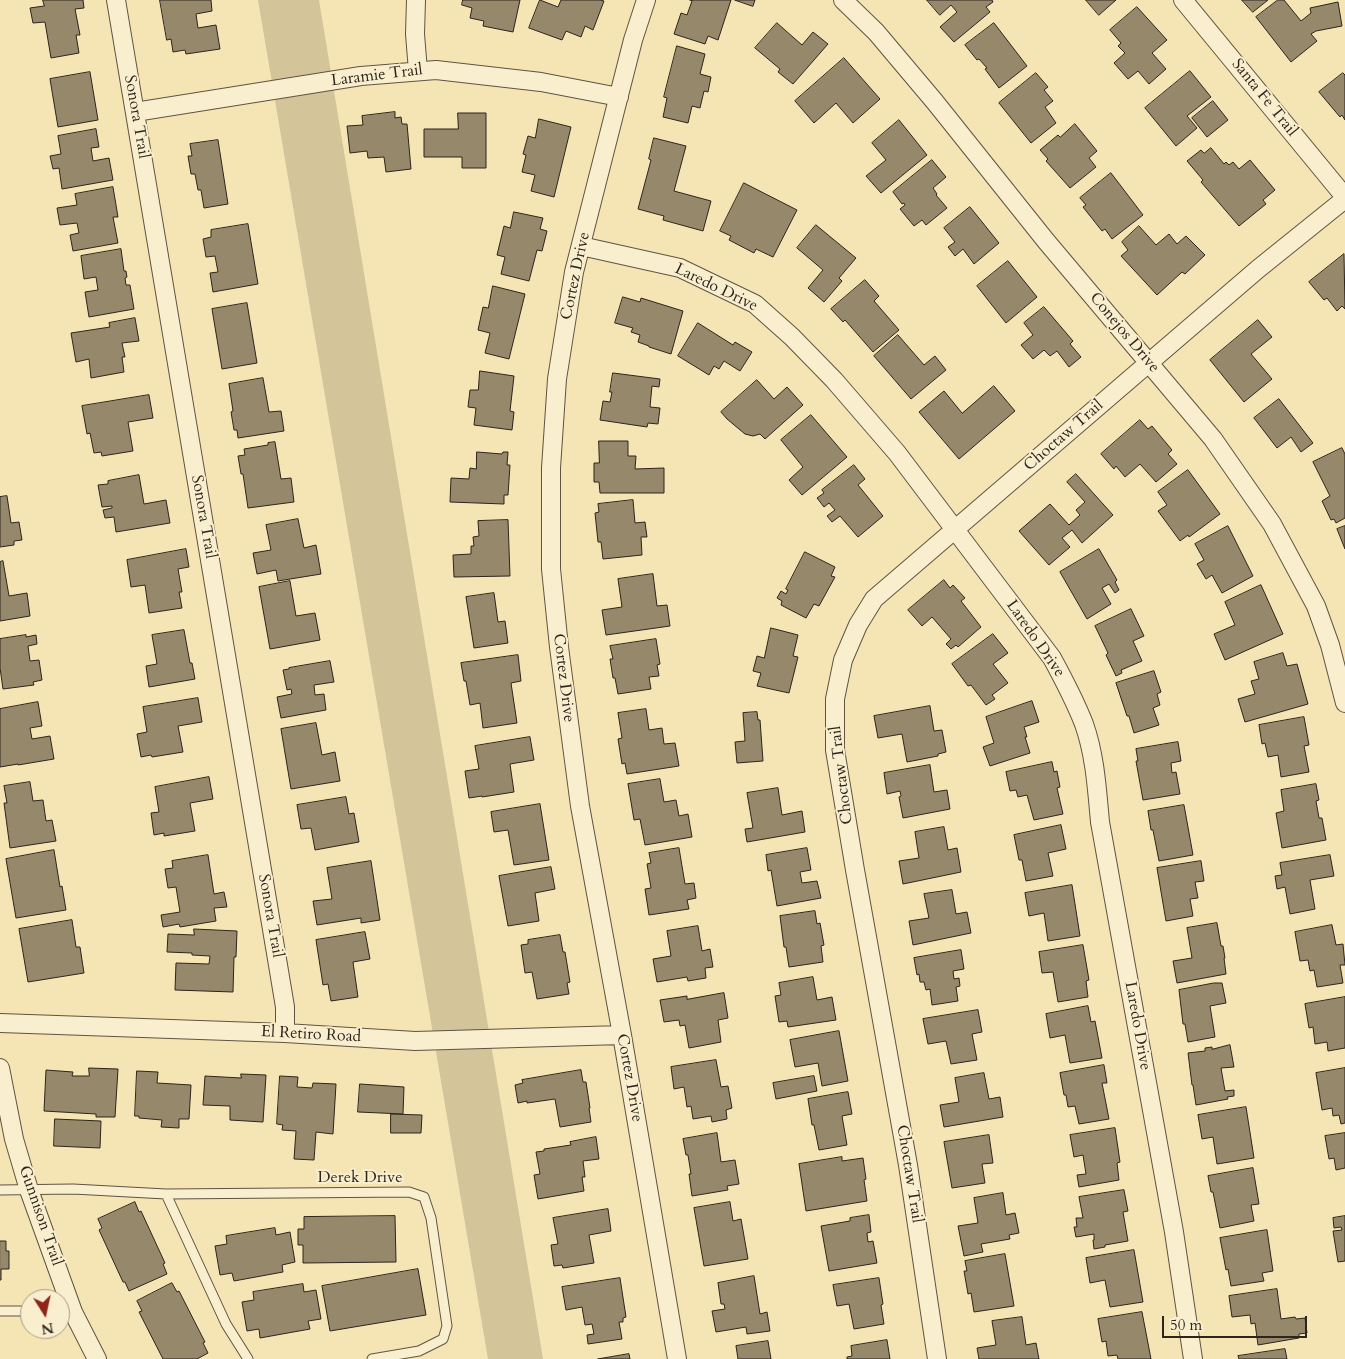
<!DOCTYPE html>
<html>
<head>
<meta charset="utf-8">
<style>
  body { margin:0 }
  #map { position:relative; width:1345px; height:1359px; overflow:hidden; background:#f6e5b4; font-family:Cardo,serif }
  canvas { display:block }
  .north { position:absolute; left:20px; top:1289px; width:50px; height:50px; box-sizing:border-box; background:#f9eece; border:1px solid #a79d87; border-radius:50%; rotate:170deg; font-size:14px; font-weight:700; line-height:20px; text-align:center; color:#2d241c }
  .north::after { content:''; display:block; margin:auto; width:18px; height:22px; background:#8f2418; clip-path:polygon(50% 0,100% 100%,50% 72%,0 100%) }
  .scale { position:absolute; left:1162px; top:1316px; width:145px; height:22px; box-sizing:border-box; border:2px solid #2d241c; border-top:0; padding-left:6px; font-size:15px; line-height:18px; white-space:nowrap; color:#2d241c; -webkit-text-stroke:4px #f9eece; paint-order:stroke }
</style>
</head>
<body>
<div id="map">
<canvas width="1345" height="1359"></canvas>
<div class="north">N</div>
<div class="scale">50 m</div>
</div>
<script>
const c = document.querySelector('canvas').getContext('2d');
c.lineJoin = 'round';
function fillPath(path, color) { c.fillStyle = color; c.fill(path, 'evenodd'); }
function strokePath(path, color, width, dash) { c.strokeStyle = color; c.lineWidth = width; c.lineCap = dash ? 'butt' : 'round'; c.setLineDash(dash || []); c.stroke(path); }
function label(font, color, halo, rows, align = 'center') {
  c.font = font + ' Cardo,serif'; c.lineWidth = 4; c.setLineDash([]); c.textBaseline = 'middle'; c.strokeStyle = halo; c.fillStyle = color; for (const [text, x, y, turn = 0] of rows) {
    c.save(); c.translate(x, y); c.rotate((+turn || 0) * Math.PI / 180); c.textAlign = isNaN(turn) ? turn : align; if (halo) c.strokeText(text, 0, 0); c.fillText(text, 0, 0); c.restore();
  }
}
fillPath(new Path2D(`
  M258,0H319L543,1359H488Z`), '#d4c49a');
const building = new Path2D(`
  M43,0H83L84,8L75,9L80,35H76L79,53L51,58L45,22L33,23L30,8L44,6Z
  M160,0H211L212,11L196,14L198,28L216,25L220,49L186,54L185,50L173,52L171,39L167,40Z
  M463,0H520L513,32L483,26L484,21L470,18L472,8L462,5Z
  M540,0L558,7L561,0H600L604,1L593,30L585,26L581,37L566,31L562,40L529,28Z
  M690,0H731L718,40L708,36L705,44L674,34L681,13L687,15L692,1Z
  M735,0H755L753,6Z
  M927,0H992L993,2L986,7L990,12L954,42L940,27L957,12L951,5L940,15Z
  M1086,0H1116L1099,15Z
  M1242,0H1268L1253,12Z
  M1278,0H1284L1301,21L1311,13L1310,8L1338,2L1342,26L1316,31L1311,34L1317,41L1291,62L1256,17Z
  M1137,7L1167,40L1152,53L1166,69L1149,84L1138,71L1128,79L1114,63L1125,53L1118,46L1121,43L1110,30Z
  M777,23L802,45L813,32L828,44L793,84L778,72L780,69L755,48Z
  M994,23L1027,66L999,88L985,69L987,68L979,59L977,60L965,45Z
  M677,46L705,54L700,74L711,77L708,92L704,91L700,108L692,106L688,123L663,117L667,98L664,97Z
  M844,58L880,99L853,123L836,103L814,123L795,101Z
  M1190,71L1211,97L1187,116L1197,128L1176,146L1145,108Z
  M90,72L98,120L58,127L50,79Z
  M1036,73L1048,87L1044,90L1053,101L1045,107L1056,123L1031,143L999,103Z
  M1343,73L1345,75V120L1342,115L1340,117L1319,92Z
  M1213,101L1228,120L1207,137L1192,118Z
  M395,112V118L401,117L402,124H407L411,169L386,172L384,157L368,158L367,151L350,153L347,126L363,125L362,116Z
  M458,113H486V168H462V157H424V129H458Z
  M539,119L571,127L554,197L531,191L535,175L522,172L526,155L523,154L528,136L535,138Z
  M899,120L927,155L881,193L866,176L886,160L872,143Z
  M1075,124L1097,151L1089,158L1096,167L1070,188L1046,161L1048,159L1040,150L1058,135L1060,137Z
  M96,129L99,147L91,148L93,161L109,158L113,180L62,189L59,168L53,169L50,156L61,154L58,136Z
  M654,138L686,146L674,191L711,201L703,231L663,220L664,216L638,209L651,160L649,159Z
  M218,140L228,204L204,208L201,190H198L195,174H191L188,156H192L190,144Z
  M1211,148L1224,164L1226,162L1229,165L1233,162L1239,169L1250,160L1275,190L1263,200L1266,204L1239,226L1201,182L1203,180L1187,161L1201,150L1204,153Z
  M932,160L946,177L933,188L937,194L936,195L947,208L926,225L922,220L914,226L900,209L905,205L904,203L902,204L893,192Z
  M1111,173L1143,215L1112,239L1105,229L1102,231L1083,207L1086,205L1080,198Z
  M744,183L797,210L773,257L756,249L754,253L729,240L731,236L720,231Z
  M113,187L118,217H113L118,243L73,251L70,235L79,233L77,223L60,225L57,208L77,205L75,194Z
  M970,207L999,243L974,264L963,249L955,256L948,247L955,242L944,228Z
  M514,212L543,218L540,229L547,231L542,251L537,250L529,281L501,274L505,257L497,255L504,226L510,228Z
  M248,224L258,284L213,292L210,273L218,272L215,256L206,257L203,239L211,237V230Z
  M816,225L856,258L839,278L842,281L824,302L808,288L823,270L797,248Z
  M1139,226L1156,245L1169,234L1177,244L1186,236L1205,255L1185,274L1182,272L1157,295L1121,256L1128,250L1122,242Z
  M121,249L124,271H126L127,277L125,278L126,285H130L134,309L89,317L85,292L98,290L96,277L84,279L81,256Z
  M1344,254L1345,309L1342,306L1337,311L1327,298L1324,300L1309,282Z
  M1008,261L1037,297L1006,323L977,286Z
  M865,280L879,296L874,301L899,330L873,352L845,320L843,322L831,309Z
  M493,286L525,294L509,359L485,353L490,333L478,330L483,307L488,308Z
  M623,297L640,302L641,298L683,311L671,354L649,347V346L638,342L640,335L631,332L633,328L615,323Z
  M247,303L257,363L222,369L212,309Z
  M1044,307L1073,341L1070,344L1081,357L1069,367L1057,351L1050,356L1044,350L1033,359L1021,345L1033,335L1024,323Z
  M135,318L139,341L122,343L125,357H122L124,372L91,378L89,359L76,362L71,333L110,327L109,323Z
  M1258,320L1272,337L1251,354L1272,379L1244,402L1210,360Z
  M698,323L733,345L735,342L752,352L740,371L724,361L719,369L714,366L709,375L678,356Z
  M898,335L924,365L935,356L946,370L911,399L874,356Z
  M480,371L514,376L510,411L514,412L512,430L474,425L476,408L468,407L470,390H478Z
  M613,373L660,379L659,387L652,386L650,407L660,408L658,424L648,423L647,427L600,420L603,401L610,402L612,392H610Z
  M263,378L269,412L281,411L284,431L238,438L237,430H234L231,412L233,411L229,384Z
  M757,380L774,399L787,387L803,405L765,439L760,434L753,436L745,434L727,419L721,412Z
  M994,386L1015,411L959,459L919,412L944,391L962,413Z
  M149,395L153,418L128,422L133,451L102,456L101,452L94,453L90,433L87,434L82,406Z
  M1279,399L1313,443L1301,452L1291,437L1277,448L1254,418Z
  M811,415L847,457L802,495L789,480L803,467L781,440Z
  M1140,420L1148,429L1152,426L1172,450L1168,454L1177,464L1156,482L1140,464L1125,477L1116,466L1114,469L1101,454Z
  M599,441H628V456H636L635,469L664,468V493H600L599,482H594V463H599Z
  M275,442L281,479L291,478L294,502L248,508L243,474H241L238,456L245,455L244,449L268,445V443Z
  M1342,448L1345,454V518L1336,523L1334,519L1331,520L1322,501L1330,496L1313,462Z
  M477,452L502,454L503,452H508L507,465H510L508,495H504V504L450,502L451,478L469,479L470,468L476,469Z
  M854,465L865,479L858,485L883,516L858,537L840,516L832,522L827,516L835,510L829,503L824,507L817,498L824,493L822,490Z
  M1188,470L1220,514L1189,537L1188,535L1180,541L1158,511L1167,505L1158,492Z
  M1076,474L1113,515L1082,543L1072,530L1062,538L1070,547L1049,565L1019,531L1050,504L1069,525L1080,515L1076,510L1085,502L1067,482Z
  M139,475L144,504L166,500L170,523L116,532L114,517L105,518L103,510L112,508V506L102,507L98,485L108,484V481Z
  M7,496L11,523L19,522L22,540L14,541V545L0,547V497Z
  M633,500L635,523L645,522L647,537H641L642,555L603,559L601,542H598L595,513L599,512L598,504Z
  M298,519L304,548L316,545L321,574L278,581L276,570L257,574L253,553L271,550L266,525Z
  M508,520L510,576L454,577L453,555L471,554V546H474L473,537L479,536L478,521Z
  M1228,526L1253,576L1222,593L1212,575L1206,579L1197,564L1204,560L1195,544Z
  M1345,526V549L1337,529Z
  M186,549L189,567L178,569L182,592H179L182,608L149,613L145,585L131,587L127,560Z
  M1099,549L1117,580L1115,582L1119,590L1115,593L1109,584L1102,588L1111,604L1087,619L1060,572Z
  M805,552L835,567L831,576L835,577L819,606L814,604L806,618L781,605L782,601L777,598L781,591L786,594L788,590L786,589Z
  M3,561L9,596L27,593L30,616L0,621V562Z
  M653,574L657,606L667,605L670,626L606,635L602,610L622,607L618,579Z
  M944,580L950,588L953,585L965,598L961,601L981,627L958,647L956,645L951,649L946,644L951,639L932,617L922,626L908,610Z
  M290,581L296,616L315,613L320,640L270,649L259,587Z
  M1261,585L1283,634L1225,660L1214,634L1235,625L1225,602Z
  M494,593L498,622L505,621L508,643L474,648L466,597Z
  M1131,609L1144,636L1133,641L1142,661L1121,670L1122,673L1116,676L1106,655L1108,653L1095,626Z
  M771,628L798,635L793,656L798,657L789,693L757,686L761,673L753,671L757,656L764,658Z
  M184,630L190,663H192L195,679L149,687L146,666L157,664L152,635Z
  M993,634L1008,653L993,664L1008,683L992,695L995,699L986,705L971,685L968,686L952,664Z
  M26,635V637L36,635L37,644L28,646L30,661L39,660L42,680L33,682L34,685L3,689L0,668V639Z
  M656,639L660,664L657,665L659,676L649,677L651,689L618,694L615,678H613L610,659H613L610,646Z
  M1283,653L1287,666L1297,664L1308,704L1245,722L1238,699L1255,694L1251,681L1259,679L1254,662Z
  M518,655L521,681L511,683L517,723L483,728L480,703L470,705L466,681H464L461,663Z
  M330,661L334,682L314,685L315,695L324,694L326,710L281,718L277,697L292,694L291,689L287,690L283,670L289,669V668Z
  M1154,671L1161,692L1157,694L1160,705L1153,708L1159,725L1134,733L1129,716H1127L1116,683Z
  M198,698L202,722L178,726L183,752L152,757L151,755L141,757L137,734L147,732L143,707Z
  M1032,701L1039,722L1024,727L1027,737H1025L1030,753L990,766L983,747L994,743L986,717Z
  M38,702L42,726L30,728L32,739L50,736L54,759L18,765V764L0,767V709Z
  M930,706L934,731L942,730L946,752L938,754V756L907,762L902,734L878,738L874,716Z
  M646,709L649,730L662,728L664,744L675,743L679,766L627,774L625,763L622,764L618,739L622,738L618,713Z
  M757,712L758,720H760L763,761L737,763L735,742L745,741L743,713Z
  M1304,717L1309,745L1304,746L1309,772L1281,777L1278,755L1268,757L1265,743L1262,744L1259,725Z
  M316,723L322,755L335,752L340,781L291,789L281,729Z
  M530,737L534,760L510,764L514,792L482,797V796L469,798L465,771L479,769L475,746Z
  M1178,742L1181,761L1171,763L1172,773L1176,772L1180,794L1143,800L1136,761H1138L1136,749Z
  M1052,762L1054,772L1057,771L1060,787L1057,788L1063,814L1034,820L1027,795L1018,797L1016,790L1010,791L1006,772Z
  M930,765L934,792L947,790L950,809L903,818L899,797L901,796L900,791L887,794L884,773Z
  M209,777L213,799L190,803L195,831L164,836V833L154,835L151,813L159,812L155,787Z
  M660,779L664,802L676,800L679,816L688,814L692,837L645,845L640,819L634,820L628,784Z
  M30,782L33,801L43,800L46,821L52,820L56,841L10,848L4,803H7L4,786Z
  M1316,784L1319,800L1316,801L1319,818H1322L1326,840L1282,848L1276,813L1284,811L1281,790Z
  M778,788L782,815L802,811L805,832L747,842L745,829L753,828L747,793Z
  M346,797L349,814L354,813L359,842L315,850L311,828L301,829L297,805Z
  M540,804L549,860L514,865L508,830L494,832L491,812Z
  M1184,805L1193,855L1159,861L1153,830H1151L1148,811Z
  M1061,825L1066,849L1048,853L1053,876L1026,881L1022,860H1019L1014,835Z
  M944,827L948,850L957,848L961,872L903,884L899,861L919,858L915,832Z
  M679,848L685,884L694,883L696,898L687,900L689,909L649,915L645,889L651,888L647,864L651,863L649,853Z
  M807,848L811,870L800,872L802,883L817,881L821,898L777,906L771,870L768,871L766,855Z
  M54,850L60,887L62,886L66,910L16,918L6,859Z
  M208,855L214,894L224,892L227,907L214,908L216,921L180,927L179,924L163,927L161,915L180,912L176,887L168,888L165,869L173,868L172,861Z
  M1330,855L1334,876L1310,880L1315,909L1290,914L1285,887L1277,889L1275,876L1282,875L1280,863Z
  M371,861L380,920L361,923V918L317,925L313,901L332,899L327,868Z
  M1201,861L1204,881L1195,882L1198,898L1190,899L1193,916L1166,921L1157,868Z
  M551,867L555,889L535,893L539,921L508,926L499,876Z
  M1072,885L1080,936L1048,941L1044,913L1029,916L1025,893Z
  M952,890L956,914L967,912L971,933L913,945L909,921L929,918L924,894Z
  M815,911L817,924L820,923L824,945L821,946L823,962L789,967L786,947H784L780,916Z
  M72,920L76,947H80L84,973L28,982L19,929Z
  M1217,923L1221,946H1223L1225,958H1224L1226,974L1177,983L1173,961L1192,958L1187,928Z
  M1332,925L1336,945L1343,944L1345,965H1340L1343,983L1317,987L1314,970L1310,971L1308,960L1300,961L1295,932Z
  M698,926L702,951L710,949L713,967L705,968L706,978L688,981L687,977L657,982L653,959L671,956L667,931Z
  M194,929L237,931L236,957H234L233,992L175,990L176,963L209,964L210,956L192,955V953L167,952L168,934L194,935Z
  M365,932L370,959L353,962L358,997L331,1001L328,984L323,985L316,940Z
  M560,935L563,952H565L570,982L567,983L569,994L537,999L532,972L525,973L521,945L528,944V940Z
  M1083,945L1089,980L1086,981L1088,997L1058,1002L1053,972L1042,973L1039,952Z
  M961,950L964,969L953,971L954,979L959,978L960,986L956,987L958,1001L932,1005L930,989L926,990L924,982H920L919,974L917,975L914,958Z
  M813,977L817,1000L832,997L836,1020L788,1027L787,1021L779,1022L775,996L781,995L779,983Z
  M1214,983H1222L1226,1003L1210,1006L1215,1037L1188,1042L1185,1024H1183L1179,990Z
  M724,993L728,1018L718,1020L721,1042L689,1048L685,1025L680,1026L679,1020L664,1022L660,1000L687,996V999Z
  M1345,997V1048L1328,1051L1327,1042L1315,1044L1313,1027L1309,1028L1305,1004Z
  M1088,1006L1091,1022L1095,1021L1102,1058L1070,1063L1065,1035L1050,1038L1046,1014Z
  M978,1010L982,1032L972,1034L977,1060L951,1064L946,1041L928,1044L923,1019Z
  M839,1031L848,1081L822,1086L818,1063L795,1067L790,1040Z
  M1230,1045L1234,1067L1221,1068L1225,1091L1234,1090V1096L1227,1097L1228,1099L1196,1105L1193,1085H1192L1188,1053L1205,1051V1048L1212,1047V1049Z
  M716,1060L721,1087L728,1086L732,1108L726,1110L727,1119L712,1122L711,1116L693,1119L691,1106L687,1107L684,1087L674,1089L671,1067Z
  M1104,1065L1107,1083H1102L1109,1119L1079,1124L1075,1106L1068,1107L1066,1095H1064L1060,1073Z
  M89,1068L118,1069L115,1117H96V1114L44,1111L46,1070L73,1072L72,1076H89Z
  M1345,1068V1123L1341,1124L1339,1115L1333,1116L1332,1108L1322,1110L1316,1073Z
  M581,1070L583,1082H586L590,1108H589L591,1122L560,1127L555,1099L527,1103V1101L518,1103L515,1085L523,1083L522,1080Z
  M137,1071L158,1072L157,1083L191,1085L189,1119H179V1128L161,1127L162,1120L139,1118V1116H135Z
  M984,1073L989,1099L1000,1097L1003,1117L944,1127L940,1105L959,1102L955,1078Z
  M241,1074L266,1075L263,1122L230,1120V1106L203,1105L205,1076L241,1078Z
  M280,1076L298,1077L297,1087L312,1088L313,1083L336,1084L333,1134L316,1132L314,1160L294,1159L296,1131L282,1130L283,1125L277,1124Z
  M814,1076L817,1091L776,1099L773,1083Z
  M360,1084L404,1087L403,1114L358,1112Z
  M848,1092L852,1114L842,1116L847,1145L819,1150L814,1125H812L808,1099Z
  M1246,1107L1254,1158L1217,1164L1213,1137L1202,1139L1198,1115Z
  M391,1114L422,1115L421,1133H391Z
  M55,1119L101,1121L100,1148L54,1146Z
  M1115,1128L1120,1162L1117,1163L1119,1180L1079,1187L1077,1175L1086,1174L1083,1155L1074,1157L1070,1135Z
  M717,1133L721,1162L735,1160L739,1184L727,1186L728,1190L692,1196L689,1174H691L688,1155H686L683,1139Z
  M1345,1133V1168L1336,1170L1334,1158L1329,1159L1325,1136Z
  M989,1135L993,1163L982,1164L985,1183L952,1188L944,1142Z
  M596,1137L599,1159L583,1161L585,1177H582L584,1191L538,1199L534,1175L540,1174L536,1152L544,1151V1149L571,1145L570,1142Z
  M842,1157V1161L863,1158L866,1179L864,1180L867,1201L806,1211L799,1164Z
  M1253,1168L1259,1204L1251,1205L1254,1221L1220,1228L1213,1192H1211L1208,1176Z
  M1124,1190L1128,1211L1123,1212L1128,1241L1105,1245V1247L1094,1249L1093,1240H1094V1234L1076,1237L1074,1227H1077L1076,1218H1083L1079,1197Z
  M1003,1193L1006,1215L1015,1213L1019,1233L1009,1235L1010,1239L981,1244L983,1252L964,1256L958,1226L978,1223L974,1198Z
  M135,1202L139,1212L141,1211L165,1263L163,1264L167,1274L129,1291L125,1282H123L99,1230L102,1228L98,1219Z
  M730,1202L733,1221L741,1219L748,1259L704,1266L694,1208Z
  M608,1209L611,1231L589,1235L594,1263L563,1268L562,1265L554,1266L551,1245L558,1244L553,1218Z
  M869,1215L871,1232L867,1233L868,1242L873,1241L877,1263L829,1271L821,1226L850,1221V1218Z
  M395,1216L396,1262L303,1263V1245H298V1229H304V1217Z
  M1345,1216V1261L1338,1262L1333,1231L1342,1230L1341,1227L1334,1228L1333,1218Z
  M275,1228L276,1235L290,1232L295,1262L282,1265L283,1272L234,1281L232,1273L220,1275L215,1246L227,1244L226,1236Z
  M1267,1230L1273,1271L1262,1273L1264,1281L1231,1286L1228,1269L1226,1270L1220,1238Z
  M0,1241H6V1251H9V1269H1V1280H0Z
  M1134,1250L1143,1302L1110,1307L1105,1280L1090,1283L1086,1258Z
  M1005,1254L1014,1306L974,1312L971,1293L968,1294L964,1271H967L965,1261Z
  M418,1269L426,1315L330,1331L322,1286Z
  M754,1276L760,1314L767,1312L770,1331L747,1334L746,1327L716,1332L712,1311L725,1309L724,1304H721L718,1283Z
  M620,1278L626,1317L623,1318V1322H619L622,1339L588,1344L587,1335L594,1334L592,1324L585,1325L582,1307L566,1310L562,1287Z
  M879,1278L883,1304L881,1305L884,1324L854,1329L849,1304L837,1306L833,1285Z
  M172,1283L177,1292L179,1291L205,1342L203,1343L208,1353L197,1359H163L139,1312L142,1311L137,1301Z
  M303,1284L304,1292L316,1290L321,1319L308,1321L310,1329L260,1338L259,1329L247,1331L242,1302L254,1300L253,1292Z
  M1277,1289L1281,1319L1295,1317L1296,1319L1305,1318L1307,1333L1299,1334V1338L1258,1345L1255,1323L1251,1324L1250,1315L1232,1317L1229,1296Z
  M1142,1312L1151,1359H1118L1117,1355L1108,1356L1106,1341L1102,1342L1098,1319Z
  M1022,1317L1026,1345L1036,1343L1039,1359H979L977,1348L996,1345L992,1321Z
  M887,1340L890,1359H847V1357L852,1356L851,1346Z
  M768,1341L771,1359H738L736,1346Z
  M1285,1349L1287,1359H1239L1238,1356Z
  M629,1354L630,1359H598Z`);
fillPath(building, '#96886b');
strokePath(building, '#2d241c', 1);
const service = new Path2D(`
  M0,1190L73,1189L166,1194L409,1192L424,1197L431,1218L447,1326L443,1339L419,1351L372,1359
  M166,1194L226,1324L248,1359
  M0,1311H30`);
const minor = new Path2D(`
  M116,0L279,971L285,1007V1033
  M416,0L415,34L418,71
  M646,0L633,40L574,272L557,379L551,468V569L559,647L580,806L622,1035L677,1359
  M843,0L876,32L935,102L1046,241L1213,439L1272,524L1316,606L1330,645L1345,703
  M1183,0L1345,197
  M135,112L361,76L436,70L541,82L619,97
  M581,246L680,268L755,304L792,337L834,380L897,453L1052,658C1064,680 1075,701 1084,724C1095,755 1097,789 1100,822L1174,1232L1193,1359
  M0,1023L285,1033L415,1041L622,1035
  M0,1068L14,1139L29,1190L73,1312L97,1359
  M937,1359L908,1165L855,870L835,750V699L843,660L858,625L874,599L1258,269L1345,199`);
strokePath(service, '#5f5442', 11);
strokePath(minor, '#5f5442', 20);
strokePath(service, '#f9eece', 9);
strokePath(minor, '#f9eece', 18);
label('16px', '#2d241c', '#f9eece', [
  ["Laramie Trail",377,76,-7],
  ["Santa Fe Trail",1264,98,51],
  ["Sonora Trail",136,117,80],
  ["Cortez Drive",576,276,-78],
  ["Laredo Drive",716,288,26],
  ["Conejos Drive",1124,333,50],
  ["Choctaw Trail",1064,436,-41],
  ["Sonora Trail",203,517,80],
  ["Laredo Drive",1035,639,55],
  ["Cortez Drive",563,678,83],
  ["Choctaw Trail",842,775,-97],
  ["Sonora Trail",270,916,80],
  ["Laredo Drive",1137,1026,80],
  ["El Retiro Road",311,1035,3],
  ["Cortez Drive",629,1078,80],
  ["Choctaw Trail",909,1174,81],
  ["Derek Drive",360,1178],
  ["Gunnison Trail",40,1216,71]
]);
</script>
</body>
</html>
